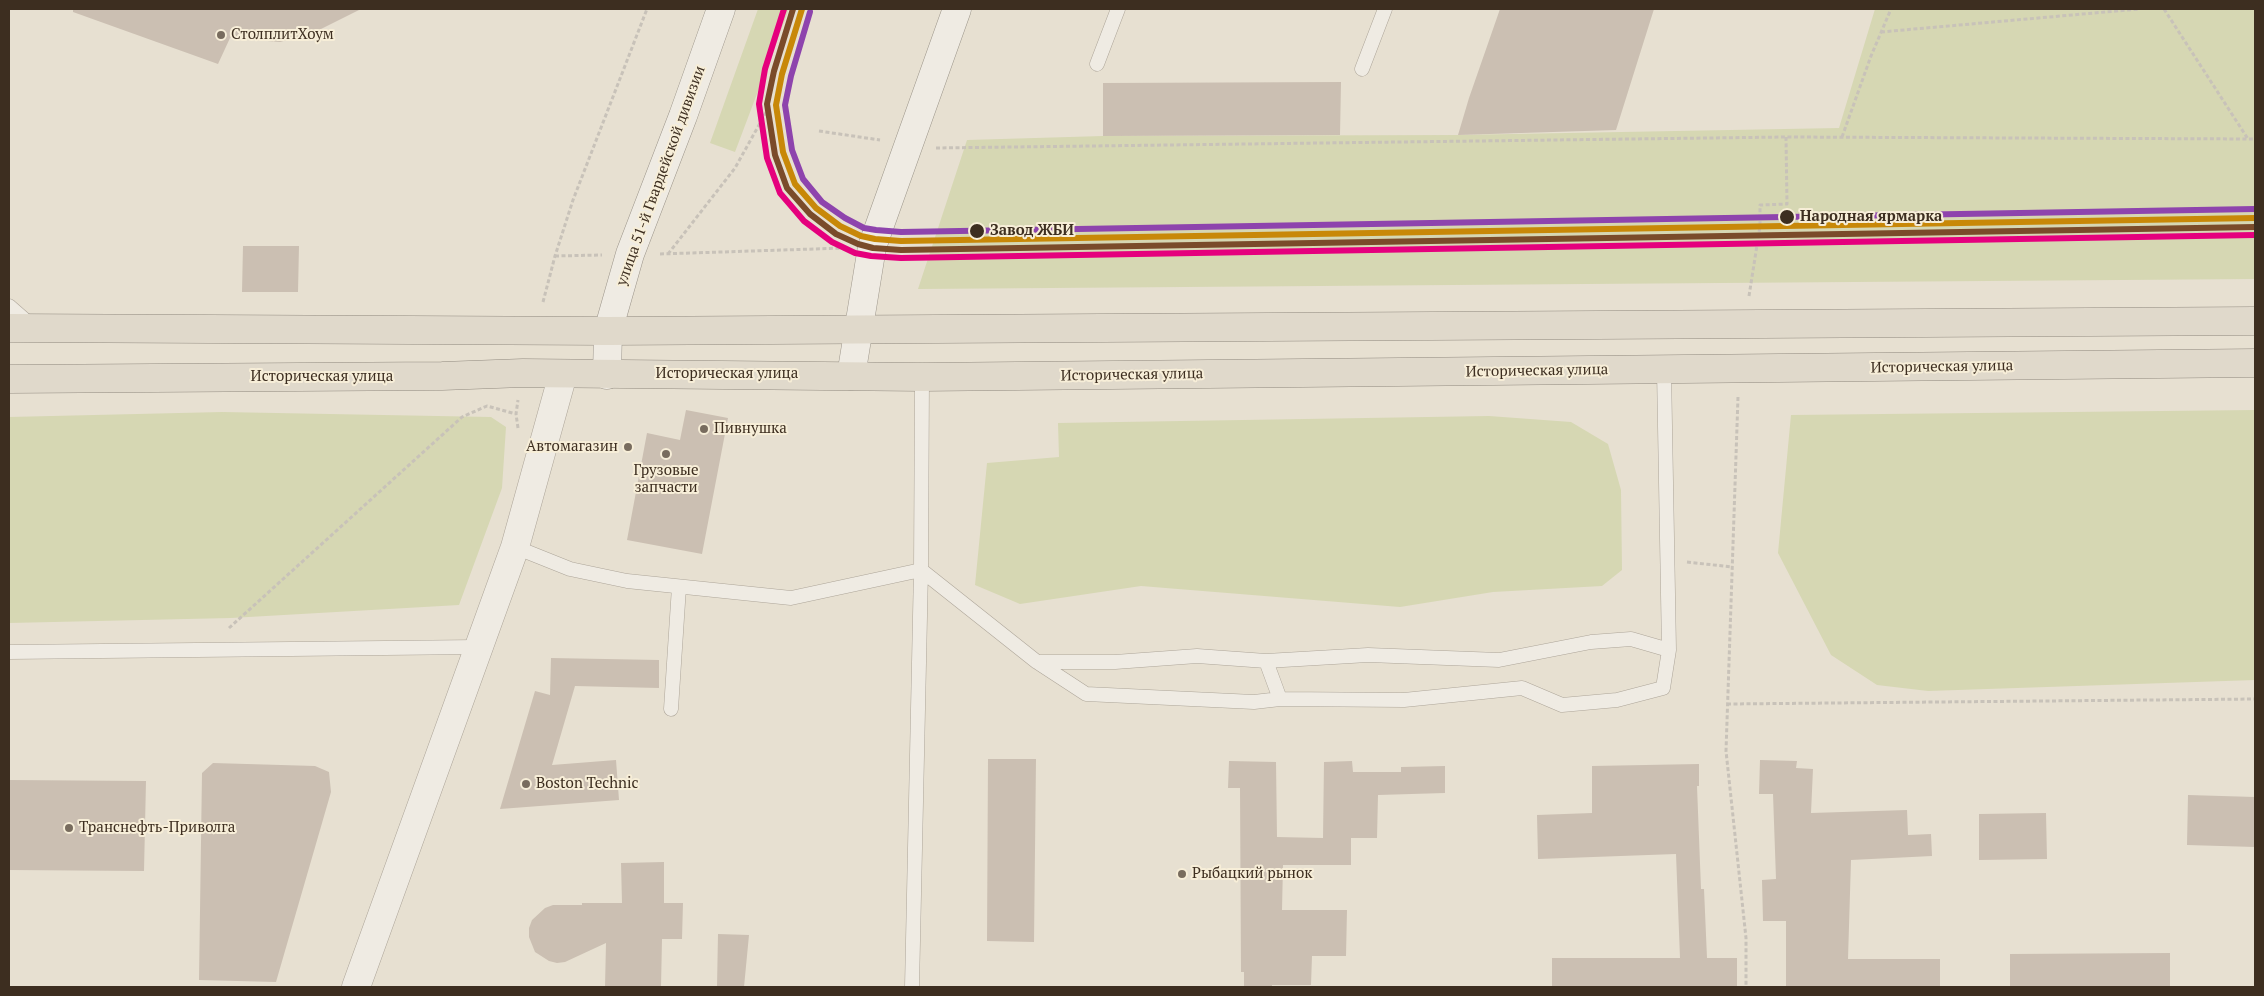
<!DOCTYPE html>
<html>
<head>
<meta charset="utf-8">
<style>
	body { margin:0 }
	#map { position:relative; width:2264px; height:996px; overflow:hidden; background:#e7e0d1; font-family:"PT Serif",serif }
	canvas { display:block }
	.frame { position:absolute; inset:0; border:10px solid #3d2e20; pointer-events:none }
</style>
</head>
<body>
<div id="map">
<canvas width="2264" height="996"></canvas>
<div class="frame"></div>
</div>
<script>
const c = document.querySelector('canvas').getContext('2d');
c.lineJoin = 'round';
function fillPath(path, color) {
  c.fillStyle = color;
  c.fill(path, 'evenodd');
}
function toPath(rows) {
  const path = new Path2D();
  for (const r of rows) {
    path.moveTo(r[0], r[1]);
    for (let i = 2; i < r.length; i += 2) path.lineTo(r[i], r[i + 1]);
  }
  return path;
}
function strokePath(path, color, width, dash) {
  c.strokeStyle = color;
  c.lineWidth = width;
  c.lineCap = dash ? 'butt' : 'round';
  c.setLineDash(dash || []);
  c.stroke(path);
}
function write(font, color, halo, rows, align = 'center') {
  c.font = font + ' "PT Serif",serif';
  c.lineWidth = 4;
  c.setLineDash([]);
  c.textBaseline = 'middle';
  c.strokeStyle = halo;
  c.fillStyle = color;
  for (const [text, x, y, turn = 0] of rows) {
    c.save();
    c.translate(x, y);
    c.rotate((+turn || 0) * Math.PI / 180);
    c.textAlign = isNaN(turn) ? turn : align;
    if (halo) c.strokeText(text, 0, 0);
    c.fillText(text, 0, 0);
    c.restore();
  }
}
const green = toPath([
	[758,9,789,9,735,152,710,143],
	[1875,9,2255,9,2255,279,918,289,967,140,1103,136,1458,135,1839,128],
	[2255,410,2255,680,1928,691,1877,685,1831,655,1778,553,1791,415],
	[222,412,491,417,506,427,502,488,459,605,231,618,9,623,9,417],
	[1489,416,1571,422,1608,444,1621,490,1622,570,1602,586,1493,592,1400,607,1141,586,1020,604,975,585,987,463,1059,457,1058,423]
]);
const building = toPath([
	[73,9,361,9,313,33,280,42,230,38,218,64,73,12],
	[1500,9,1654,9,1616,130,1458,135,1469,98],
	[1341,82,1340,135,1103,136,1103,83],
	[243,246,299,246,298,292,242,292],
	[686,410,728,418,702,554,627,540,647,433,680,440],
	[551,658,659,660,659,688,575,686,552,765,616,760,619,800,500,809,535,691,550,695],
	[988,759,1036,759,1034,942,987,941],
	[1760,760,1797,761,1796,768,1813,769,1811,813,1907,810,1908,835,1931,834,1932,856,1851,860,1848,959,1940,959,1940,987,1786,987,1786,921,1763,921,1762,880,1776,879,1773,794,1759,794],
	[1229,761,1276,762,1277,837,1323,838,1324,762,1352,761,1353,772,1401,772,1401,767,1445,766,1445,793,1378,795,1377,838,1351,838,1351,865,1283,865,1282,910,1347,910,1346,956,1312,956,1311,985,1272,985,1272,987,1244,987,1244,972,1241,972,1240,788,1228,788],
	[213,763,315,766,329,772,331,792,276,982,199,980,202,773],
	[1699,764,1699,786,1697,786,1701,889,1704,889,1707,958,1737,958,1737,987,1552,987,1552,958,1680,958,1676,854,1538,859,1537,815,1592,813,1592,766],
	[9,780,146,781,144,871,9,870],
	[2188,795,2255,797,2255,847,2187,845],
	[2046,813,2047,859,1979,860,1979,814],
	[664,862,664,903,683,903,682,939,662,939,661,987,605,987,606,943,565,962,557,963,549,961,535,952,529,937,529,928,532,920,545,908,553,905,582,905,582,903,622,903,621,863],
	[718,934,749,935,744,987,717,987],
	[2170,953,2170,987,2010,987,2010,954]
]);
const path = toPath([
	[2164,9,2248,139],
	[1881,32,2139,9],
	[819,131,880,140],
	[1842,137,1871,56,1891,9],
	[936,148,1786,137,2255,139],
	[660,254,844,248],
	[668,254,735,168,769,107],
	[555,256,602,255],
	[1749,296,1760,226,1760,205,1787,204,1786,137],
	[543,302,555,256,573,200,647,9],
	[1738,397,1726,751,1746,938,1746,987],
	[518,428,516,414,518,400],
	[1687,562,1732,567],
	[229,628,462,417,487,406,516,414],
	[1727,704,2255,699]
]);
const service = toPath([
	[1097,64,1118,9],
	[1362,69,1385,9],
	[9,306,33,327],
	[1664,370,1669,650],
	[515,547,570,569,627,581,791,598,921,570,1037,662,1086,694,1254,702,1280,699,1404,700,1522,688,1562,705,1617,700,1663,688,1669,650,1631,639,1591,642,1499,660,1368,655,1266,661,1197,656,1115,662,1037,662],
	[9,652,478,647],
	[1266,661,1280,699],
	[671,709,679,587],
	[912,987,921,570,922,377]
]);
const minor = toPath([
	[356,987,515,547,563,374]
]);
const secondary = toPath([
	[607,375,608,331,630,254,683,116,721,9],
	[851,376,872,247,957,9]
]);
const trunk = toPath([
	[9,328,608,331,2255,321],
	[9,379,442,376,523,373,922,377,2255,363]
]);
const tram1 = toPath([
	[802,9,782,74,776,105,783,152,795,184,816,208,840,226,861,236,875,239,901,241,2255,218]
]);
const tram2 = toPath([
	[793,9,774,71,767,104,775,155,787,188,810,214,836,234,858,244,873,248,901,250,2255,227]
]);
const tram3 = toPath([
	[810,12,791,76,785,105,792,150,803,179,822,202,845,218,864,228,876,230,901,232,2255,209]
]);
const tram4 = toPath([
	[784,9,765,69,759,104,767,158,780,193,804,221,832,242,855,253,871,256,901,258,2255,235]
]);
const markers = [
	[221,35,5,"#786c5e"],
	[1787,217,8,"#3d2e20"],
	[977,231,8,"#3d2e20"],
	[704,429,5,"#786c5e"],
	[628,447,5,"#786c5e"],
	[666,454,5,"#786c5e"],
	[526,784,5,"#786c5e"],
	[69,828,5,"#786c5e"],
	[1182,874,5,"#786c5e"]
];
const poiNames = [
	["СтолплитХоум",231,35],
	["Пивнушка",714,429],
	["Автомагазин",618,447,"right"],
	["Грузовые",666,471,"center"],
	["запчасти",666,488,"center"],
	["Boston Technic",536,784],
	["Транснефть-Приволга",79,828],
	["Рыбацкий рынок",1192,874]
];
const streetNames = [
	["улица 51-й Гвардейской дивизии",661,176,-70],
	["Историческая улица",1942,367,-1],
	["Историческая улица",1537,371,-1],
	["Историческая улица",727,374],
	["Историческая улица",1132,375,-1],
	["Историческая улица",322,377]
];
const stopNames = [
	["Народная ярмарка",1800,217],
	["Завод ЖБИ",990,231]
];
fillPath(green, '#d6d7b3');
fillPath(building, '#cbbfb2');
strokePath(service, '#ada599', 15);
strokePath(minor, '#ada599', 29);
strokePath(secondary, '#9c958a', 29);
strokePath(trunk, '#928b80', 29);
strokePath(path, '#c8c2b9', 3, [4, 2.5]);
strokePath(service, '#efebe3', 14);
strokePath(minor, '#efebe3', 28);
strokePath(secondary, '#efebe3', 28);
strokePath(trunk, '#e0d9cb', 28);
strokePath(tram1, '#c88808', 6);
strokePath(tram2, '#7a4b2a', 6);
strokePath(tram3, '#8e44ad', 6);
strokePath(tram4, '#e5007d', 6);
for (const [x, y, r, color] of markers) {
  const dot = new Path2D();
  dot.arc(x, y, r, 0, 2 * Math.PI);
  c.fillStyle = color;
  c.fill(dot);
  strokePath(dot, '#f7eed8', 2);
}
write('15px', '#3d2e20', '#f7eed8', poiNames, 'left');
write('15px', '#3d2e20', '#f7eed8', streetNames);
write('bold 15px', '#3d2e20', '#f7eed8', stopNames, 'left');
</script>
</body>
</html>
